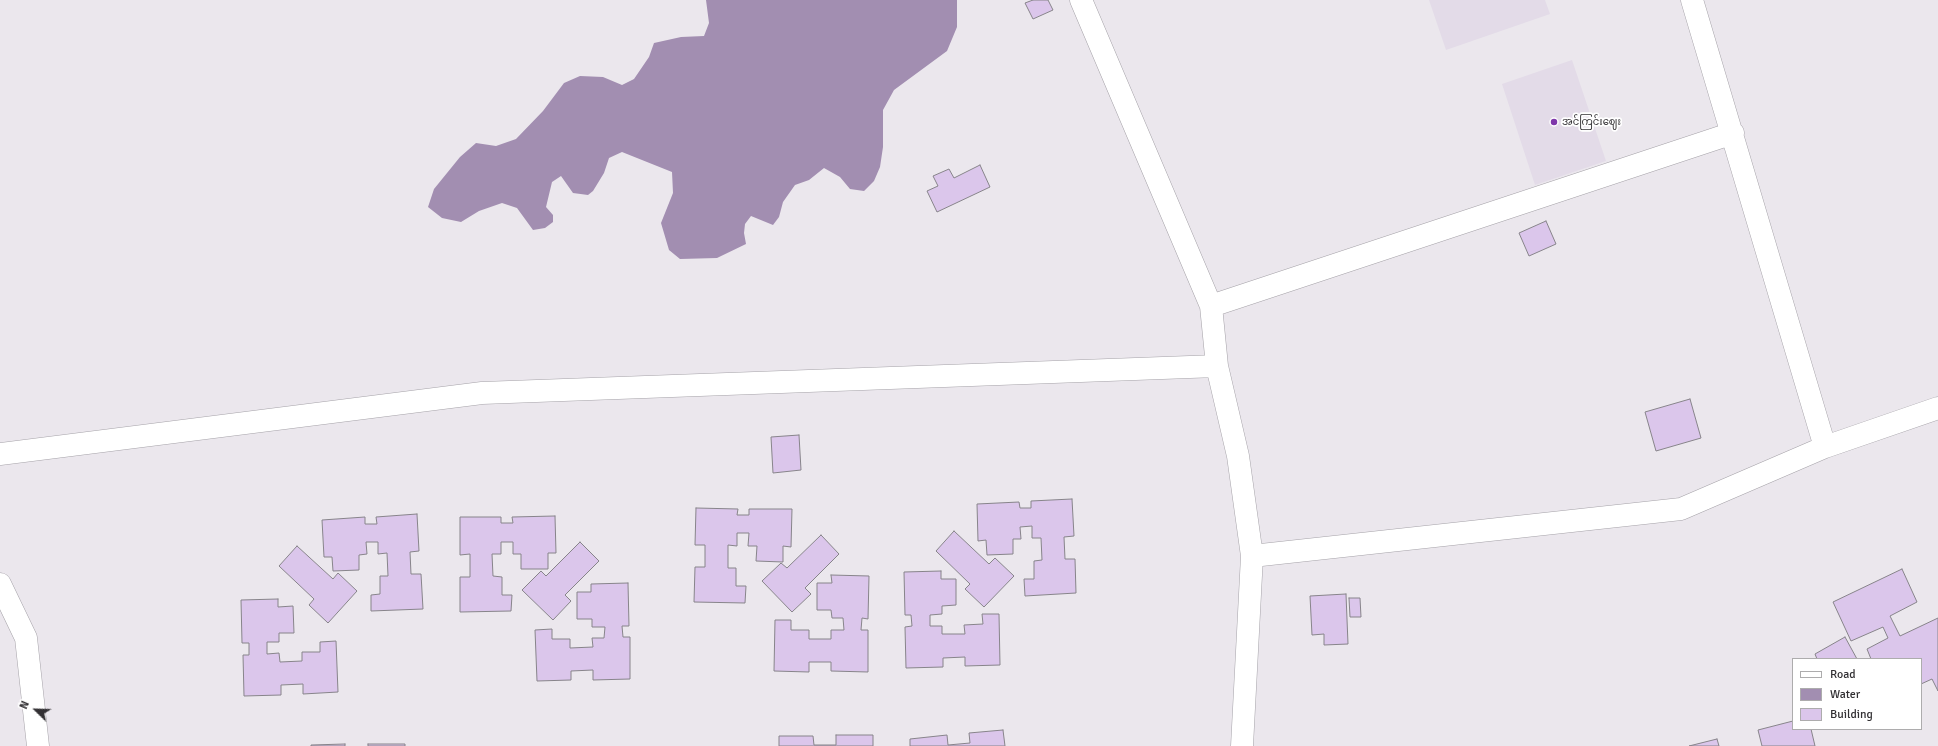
<!DOCTYPE html>
<html>
<head>
<meta charset="utf-8">
<style>
	body { margin:0 }
	#map { position:relative; width:1938px; height:746px; overflow:hidden; background:#ebe7ed; font-family:Signika,sans-serif }
	canvas { display:block }
	.legend { position:absolute; left:1792px; top:658px; width:130px; height:72px; box-sizing:border-box; background:#fff; border:1px solid #adacad; margin:0; padding:5px 7px; list-style:none; font-size:12px; color:#323033 }
	.legend li { display:flex; align-items:center; gap:8px; height:20px }
	.legend b { width:20px; border:1px solid #adacad }
	.north { position:absolute; left:16px; top:690px; width:40px; height:40px; -webkit-text-stroke:3px #fff; paint-order:stroke; rotate:293deg; font-size:11px; font-weight:700; line-height:16px; text-align:center; color:#323033 }
	.north::after { content:''; display:block; margin:auto; width:14px; height:18px; background:#323033; clip-path:polygon(50% 0,100% 100%,50% 72%,0 100%) }
</style>
</head>
<body>
<div id="map">
<canvas width="1938" height="746"></canvas>
<ul class="legend">
<li><b style="height:5px;background:#fff"></b>Road</li>
<li><b style="height:11px;background:#a28eb1"></b>Water</li>
<li><b style="height:11px;background:#dbc6eb"></b>Building</li>
</ul>
<div class="north">N</div>
</div>
<script>
const c = document.querySelector('canvas').getContext('2d');
c.lineJoin = 'round';
function fillPath(path, color) {
  c.fillStyle = color;
  c.fill(path, 'evenodd');
}
function toPath(rows) {
  const path = new Path2D();
  for (const r of rows) {
    path.moveTo(r[0], r[1]);
    for (let i = 2; i < r.length; i += 2) path.lineTo(r[i], r[i + 1]);
  }
  return path;
}
function strokePath(path, color, width, dash) {
  c.strokeStyle = color;
  c.lineWidth = width;
  c.lineCap = dash ? 'butt' : 'round';
  c.setLineDash(dash || []);
  c.stroke(path);
}
function write(font, color, halo, rows, align = 'center') {
  c.font = font + ' Signika,"Noto Sans Myanmar",sans-serif';
  c.lineWidth = 3.5;
  c.setLineDash([]);
  c.textBaseline = 'middle';
  c.strokeStyle = halo;
  c.fillStyle = color;
  for (const [text, x, y, turn = 0] of rows) {
    c.save();
    c.translate(x, y);
    c.rotate((+turn || 0) * Math.PI / 180);
    c.textAlign = isNaN(turn) ? turn : align;
    if (halo) c.strokeText(text, 0, 0);
    c.fillText(text, 0, 0);
    c.restore();
  }
}
const built = toPath([
	[1429,0,1545,0,1550,14,1446,50],
	[1572,60,1606,161,1535,185,1502,84]
]);
const water = toPath([
	[706,0,957,0,957,27,947,51,894,90,883,110,883,147,880,167,874,181,864,191,850,189,840,177,824,168,809,180,795,185,783,202,779,217,773,225,751,216,745,224,744,233,746,244,717,258,680,259,669,250,661,223,673,193,672,172,622,152,609,158,604,173,593,191,588,195,573,193,561,176,552,182,546,207,553,215,553,222,545,228,533,230,517,208,502,203,479,211,461,222,442,218,428,207,434,189,460,157,476,143,496,146,516,139,543,111,564,83,580,76,603,77,622,85,634,79,649,57,654,43,681,37,704,36,709,23]
]);
const building = toPath([
	[1033,0,1048,0,1053,10,1033,19,1025,3,1033,0],
	[980,165,990,187,937,212,927,191,938,186,933,176,949,169,954,178,980,165],
	[1546,221,1556,244,1529,256,1519,233,1546,221],
	[1690,399,1701,438,1656,451,1645,412,1690,399],
	[799,435,801,470,773,473,771,437,799,435],
	[1072,499,1074,536,1064,537,1065,559,1075,559,1076,593,1025,596,1024,579,1034,579,1034,561,1042,560,1041,538,1032,538,1032,526,1020,527,1021,539,1013,539,1013,554,987,555,986,540,978,541,977,504,1019,502,1020,508,1031,508,1031,501,1072,499],
	[696,508,738,509,737,515,749,515,749,509,792,509,791,547,783,546,783,562,756,561,757,546,748,546,749,533,737,533,737,546,728,545,728,568,736,568,736,586,746,586,745,603,694,602,695,567,705,567,705,545,695,545,696,508],
	[417,514,419,551,410,552,411,574,421,574,423,609,371,611,371,595,380,594,380,576,388,576,387,553,378,554,378,542,366,542,367,554,359,555,359,570,333,571,332,557,324,557,322,520,365,517,365,524,377,524,376,517,417,514],
	[555,516,556,553,548,553,548,569,521,569,521,554,513,554,513,542,501,542,501,554,492,554,493,576,502,577,502,595,512,595,511,611,460,612,460,577,470,577,470,554,460,555,460,517,501,517,501,523,513,523,512,517,555,516],
	[954,531,989,564,995,558,1014,576,984,607,965,589,970,584,936,551,954,531],
	[821,535,839,554,805,588,811,594,792,612,762,581,781,563,787,568,821,535],
	[580,542,599,561,565,595,571,601,553,620,522,590,541,571,546,576,580,542],
	[297,546,333,579,338,573,357,591,328,623,309,605,314,599,279,566,297,546],
	[1902,569,1917,602,1890,616,1900,636,1938,618,1938,691,1932,679,1921,684,1921,659,1871,659,1867,649,1888,638,1883,627,1851,641,1833,602,1902,569],
	[941,571,941,579,956,579,956,605,942,606,942,614,930,615,930,626,942,626,942,634,965,634,964,625,983,624,982,614,999,614,1000,665,965,666,965,657,943,658,943,667,906,668,905,627,912,626,911,615,905,615,904,572,941,571],
	[831,575,869,576,868,619,862,618,861,630,868,630,868,672,831,671,831,662,809,662,809,672,774,671,775,620,791,620,791,630,809,630,809,639,831,639,831,630,844,630,843,618,832,618,831,610,817,610,817,583,832,583,831,575],
	[628,583,629,626,622,626,623,637,630,637,630,679,593,680,593,670,571,671,571,680,537,681,535,630,552,629,552,639,570,639,570,648,593,647,592,638,604,638,605,627,592,627,592,619,577,619,577,592,591,592,591,584,628,583],
	[1346,594,1348,644,1324,645,1324,634,1312,635,1310,596,1346,594],
	[1349,598,1360,598,1361,617,1350,617,1349,598],
	[278,599,278,607,293,606,294,633,279,633,279,642,267,642,267,654,279,653,280,662,302,661,302,652,320,652,320,642,336,641,338,692,303,694,303,684,281,685,281,695,244,696,243,655,249,655,249,643,242,643,241,600,278,599],
	[1845,637,1857,659,1817,659,1815,654,1845,637],
	[1793,721,1793,729,1811,729,1815,746,1762,746,1758,730,1793,721],
	[1003,730,1005,746,910,746,910,739,947,735,948,745,970,743,969,733,1003,730],
	[836,735,873,735,873,746,779,746,779,736,813,736,814,745,836,745,836,735],
	[1717,739,1719,746,1689,746,1717,739],
	[345,744,345,746,311,746,311,745,345,744],
	[368,744,405,744,405,746,368,746,368,744]
]);
const minor = toPath([
	[1081,0,1211,306,1217,366,1238,456,1252,556,1242,746],
	[1692,0,1825,447],
	[1211,306,1733,133],
	[0,454,482,393,1217,366],
	[1252,556,1681,509,1825,447,1938,408],
	[0,584,26,638,38,746]
]);
const markers = [
	[1554,122,4,"#7f37aa"]
];
const poiNames = [
	["အင်ကြင်းဈေး",1562,122]
];
fillPath(built, '#e3dbe8');
fillPath(water, '#a28eb1');
fillPath(building, '#dbc6eb');
strokePath(building, '#87848a', 1);
strokePath(minor, '#a5a2a8', 23);
strokePath(minor, '#fff', 22);
for (const [x, y, r, color] of markers) {
  const dot = new Path2D();
  dot.arc(x, y, r, 0, 2 * Math.PI);
  c.fillStyle = color;
  c.fill(dot);
  strokePath(dot, '#fff', 1.5);
}
write('10px', '#323033', '#fff', poiNames, 'left');
</script>
</body>
</html>
